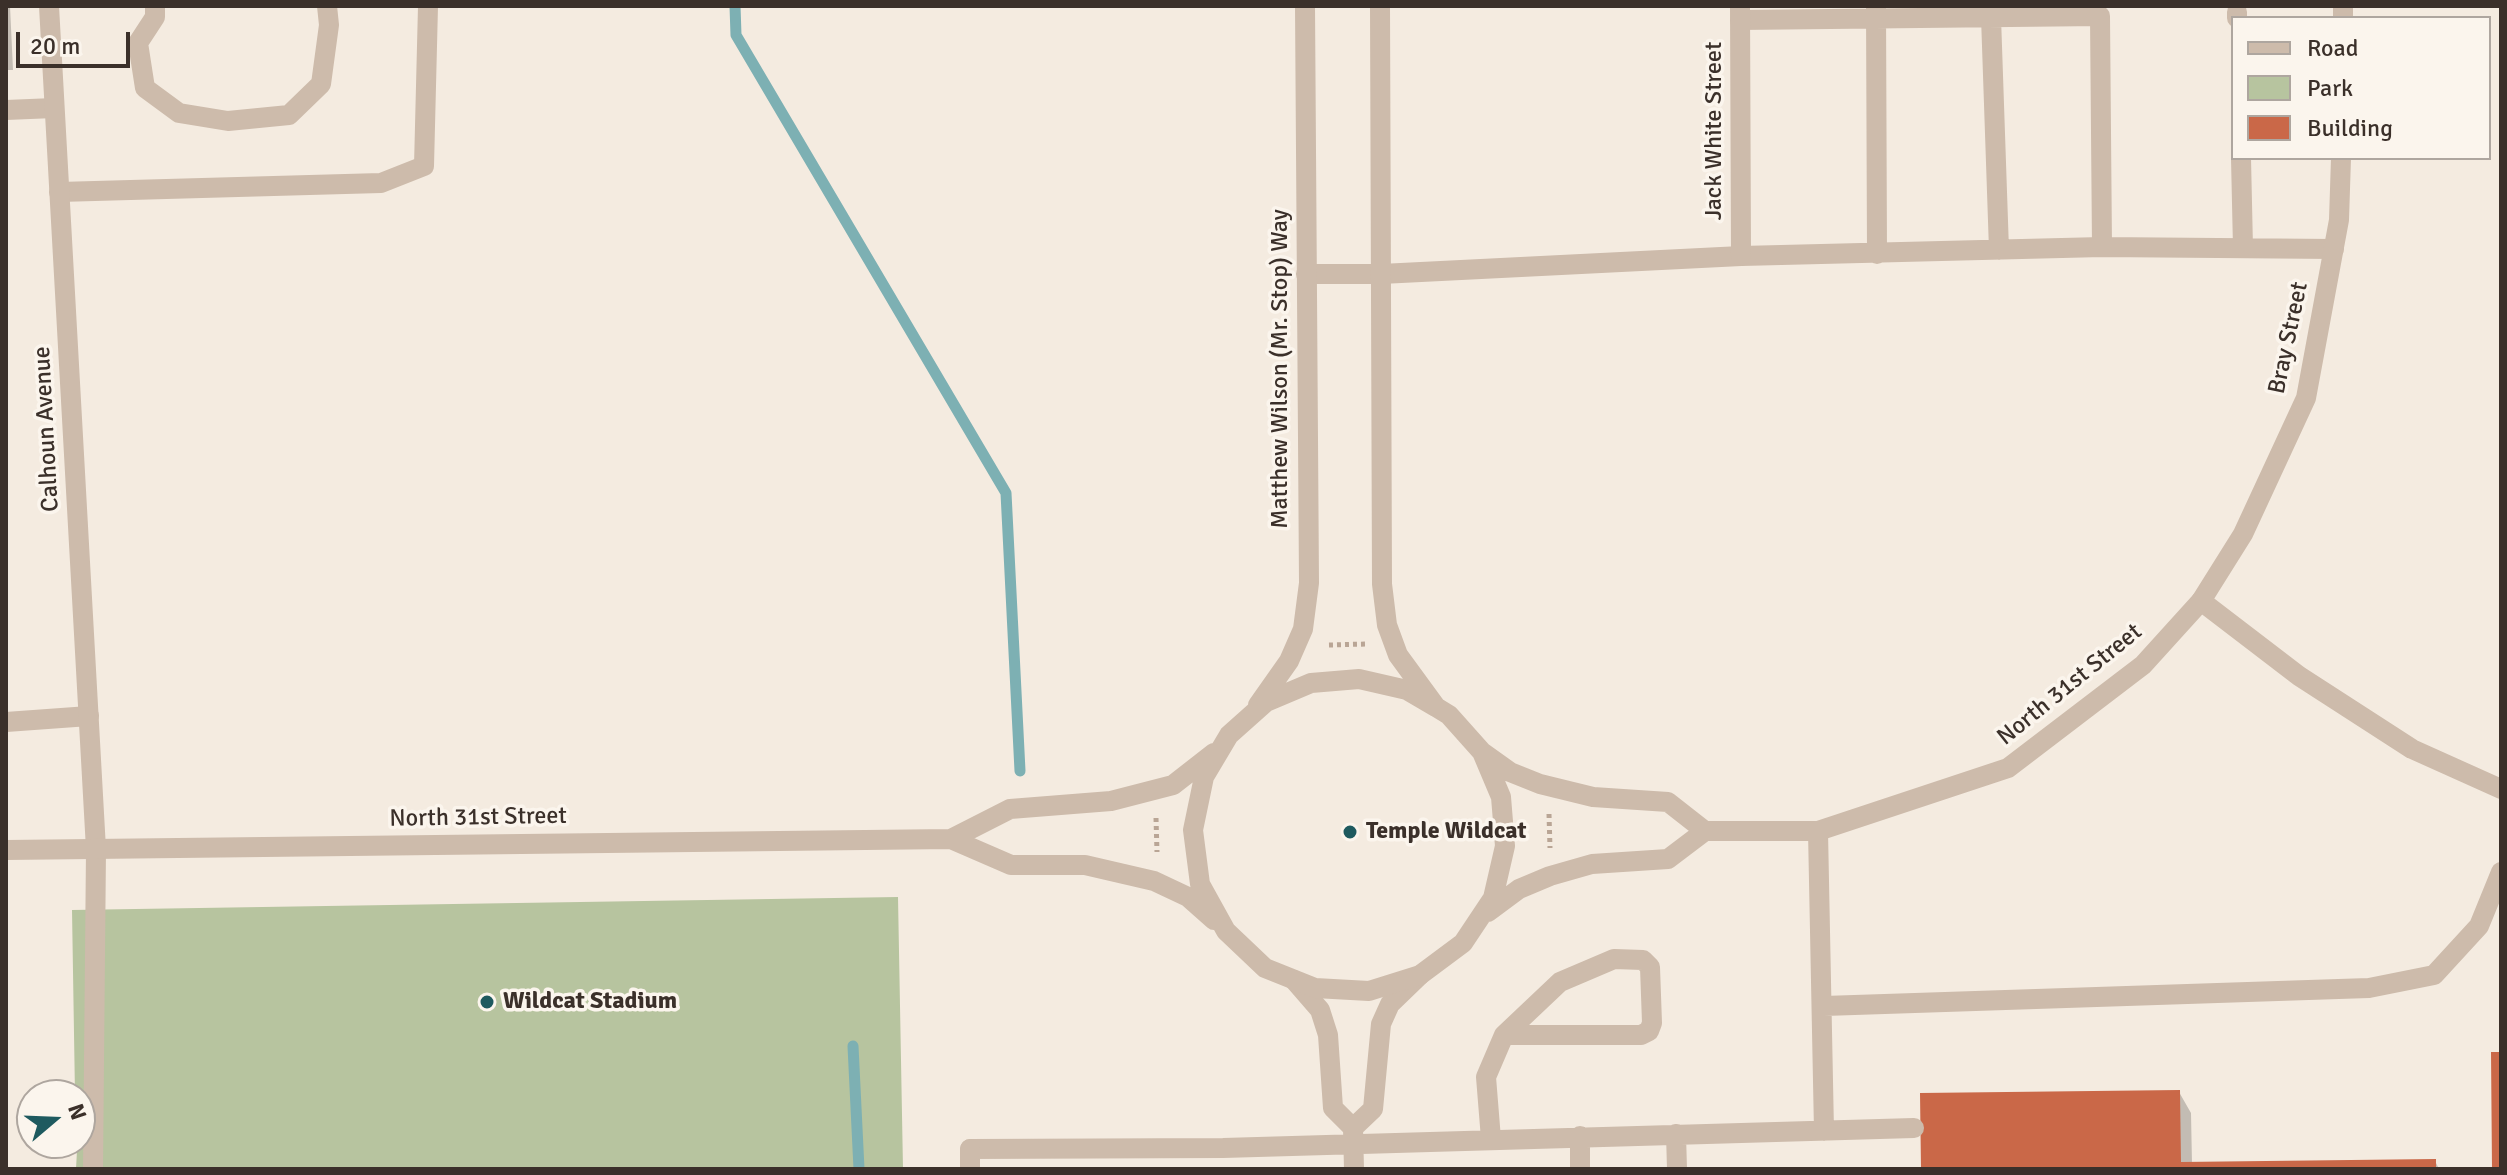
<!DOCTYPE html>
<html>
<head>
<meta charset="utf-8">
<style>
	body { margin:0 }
	#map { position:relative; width:2507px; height:1175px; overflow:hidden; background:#f4ebe0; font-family:Signika,sans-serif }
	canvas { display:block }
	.frame { position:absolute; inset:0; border:8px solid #3b302a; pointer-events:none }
	.legend { position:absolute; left:2231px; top:16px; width:260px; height:144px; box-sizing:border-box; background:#fbf5ed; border:2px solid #aea69f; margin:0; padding:10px 14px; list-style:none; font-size:24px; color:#3b302a }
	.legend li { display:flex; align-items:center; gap:16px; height:40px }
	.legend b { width:40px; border:2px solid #aea69f }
	.north { position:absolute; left:16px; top:1079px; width:80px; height:80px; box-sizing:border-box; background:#fbf5ed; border:2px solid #aea69f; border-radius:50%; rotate:71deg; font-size:22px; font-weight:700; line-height:32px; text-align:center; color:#3b302a }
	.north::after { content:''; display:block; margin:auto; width:28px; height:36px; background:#1e5a5f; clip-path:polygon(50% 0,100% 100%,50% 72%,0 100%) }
	.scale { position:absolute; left:16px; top:32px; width:114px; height:36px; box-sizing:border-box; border:4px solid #3b302a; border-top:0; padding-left:10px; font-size:24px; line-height:28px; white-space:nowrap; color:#3b302a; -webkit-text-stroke:6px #fbf5ed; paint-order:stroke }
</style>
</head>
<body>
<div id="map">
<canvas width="2507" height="1175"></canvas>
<div class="frame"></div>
<ul class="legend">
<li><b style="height:10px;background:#cdbbab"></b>Road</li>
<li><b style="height:22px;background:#b7c49f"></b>Park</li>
<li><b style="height:22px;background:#ca6848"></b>Building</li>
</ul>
<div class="north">N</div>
<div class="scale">20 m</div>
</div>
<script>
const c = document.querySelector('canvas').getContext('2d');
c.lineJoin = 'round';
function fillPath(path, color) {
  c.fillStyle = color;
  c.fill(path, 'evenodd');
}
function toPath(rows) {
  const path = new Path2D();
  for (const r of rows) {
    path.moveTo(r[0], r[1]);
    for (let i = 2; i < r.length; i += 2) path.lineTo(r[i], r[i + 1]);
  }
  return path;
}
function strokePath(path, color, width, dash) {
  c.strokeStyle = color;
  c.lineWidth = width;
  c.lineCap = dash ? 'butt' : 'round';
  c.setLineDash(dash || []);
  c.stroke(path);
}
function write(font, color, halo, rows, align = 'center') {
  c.font = font + ' Signika,sans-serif';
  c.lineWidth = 7;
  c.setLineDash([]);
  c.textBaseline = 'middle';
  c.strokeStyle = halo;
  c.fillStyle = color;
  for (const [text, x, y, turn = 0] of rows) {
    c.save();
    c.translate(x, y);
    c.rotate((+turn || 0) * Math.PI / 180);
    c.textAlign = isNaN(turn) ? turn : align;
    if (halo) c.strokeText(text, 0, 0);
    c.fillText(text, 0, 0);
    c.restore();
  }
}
const green = toPath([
	[898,897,903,1169,76,1169,80,1095,75,1095,72,910]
]);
const shadow = toPath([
	[6,6,10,6,13,70,6,70],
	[2179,1092,2191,1113,2192,1164,2435,1161,2439,1169,1923,1169]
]);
const stream = toPath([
	[735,6,736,35,1006,493,1020,771],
	[853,1046,859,1169]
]);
const building = toPath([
	[2491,1052,2501,1052,2501,1169,2492,1169],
	[2180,1090,2181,1162,2436,1159,2436,1169,1921,1169,1920,1093]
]);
const path = toPath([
	[1329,645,1366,644],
	[1549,814,1550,848],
	[1156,818,1157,852]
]);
const service = toPath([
	[155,6,155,17,138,43,145,88,179,113,228,121,289,115,321,84,329,25,327,6],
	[1876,6,1877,254],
	[2237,12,2237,18],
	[1991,17,1999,250],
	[1740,20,2100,16,2102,247],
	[6,110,54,108],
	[2241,158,2243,248],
	[59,192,381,183,424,166,428,6],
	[1306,274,1381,274,1741,256,2102,247,2334,249],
	[6,722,89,716],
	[1818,831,1824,1131],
	[1294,980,1320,1010,1328,1035,1333,1108,1353,1128,1354,1169],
	[1824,1006,2369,988,2434,975,2479,926,2501,872],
	[1353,1128,1373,1109,1381,1024,1390,1004,1420,975],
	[1676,1134,1677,1169],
	[1580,1136,1580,1169],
	[1491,1139,1486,1077,1504,1035,1560,982,1614,959,1643,960,1650,967,1652,1023,1649,1031,1641,1035,1504,1035],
	[970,1149,1223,1148,1914,1128],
	[93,1169,96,849]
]);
const minor = toPath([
	[49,6,96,849],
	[1740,6,1741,256],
	[2343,18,2343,6],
	[2201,601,2243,534,2306,398,2339,220,2341,158],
	[970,1149,970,1169]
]);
const tertiary = toPath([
	[1380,6,1382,584,1387,625,1398,655,1436,707,1449,715,1482,752,1501,797,1505,846,1493,898,1463,943,1420,975,1369,991,1315,988,1265,968,1226,931,1200,884,1193,830,1204,777,1229,735,1266,702,1311,683,1359,679,1407,690,1436,707],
	[1258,705,1289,661,1303,629,1309,583,1305,6],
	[1482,752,1510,772,1540,784,1593,797,1668,802,1705,831],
	[951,839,1010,809,1111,801,1173,785,1214,753],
	[6,850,951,839,1011,865,1085,865,1154,881,1188,897,1214,920],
	[1488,912,1519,889,1550,876,1592,864,1668,859,1705,831,1818,831,2008,768,2143,665,2201,601,2299,676,2412,749,2501,789]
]);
const markers = [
	[1350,832,8,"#1e5a5f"],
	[487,1002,8,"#1e5a5f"]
];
const streetNames = [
	["Jack White Street",1715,131,-90],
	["Bray Street",2289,338,-78],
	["Matthew Wilson (Mr. Stop) Way",1281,369,-90],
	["Calhoun Avenue",47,429,-93],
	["North 31st Street",2070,685,-39],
	["North 31st Street",478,818,-1]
];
const poiNames = [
	["Temple Wildcat",1366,832],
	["Wildcat Stadium",503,1002]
];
fillPath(green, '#b7c49f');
fillPath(shadow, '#0003');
strokePath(stream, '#7db0b3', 11);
fillPath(building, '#ca6848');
strokePath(path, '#b9a595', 5, [4, 4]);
strokePath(service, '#cdbbab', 20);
strokePath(minor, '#cdbbab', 20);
strokePath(tertiary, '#cdbbab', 20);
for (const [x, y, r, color] of markers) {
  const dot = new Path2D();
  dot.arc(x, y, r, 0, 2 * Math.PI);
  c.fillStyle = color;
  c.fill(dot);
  strokePath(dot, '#fbf5ed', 3);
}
write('24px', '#3b302a', '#fbf5ed', streetNames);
write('bold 24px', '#3b302a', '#fbf5ed', poiNames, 'left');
</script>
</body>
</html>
